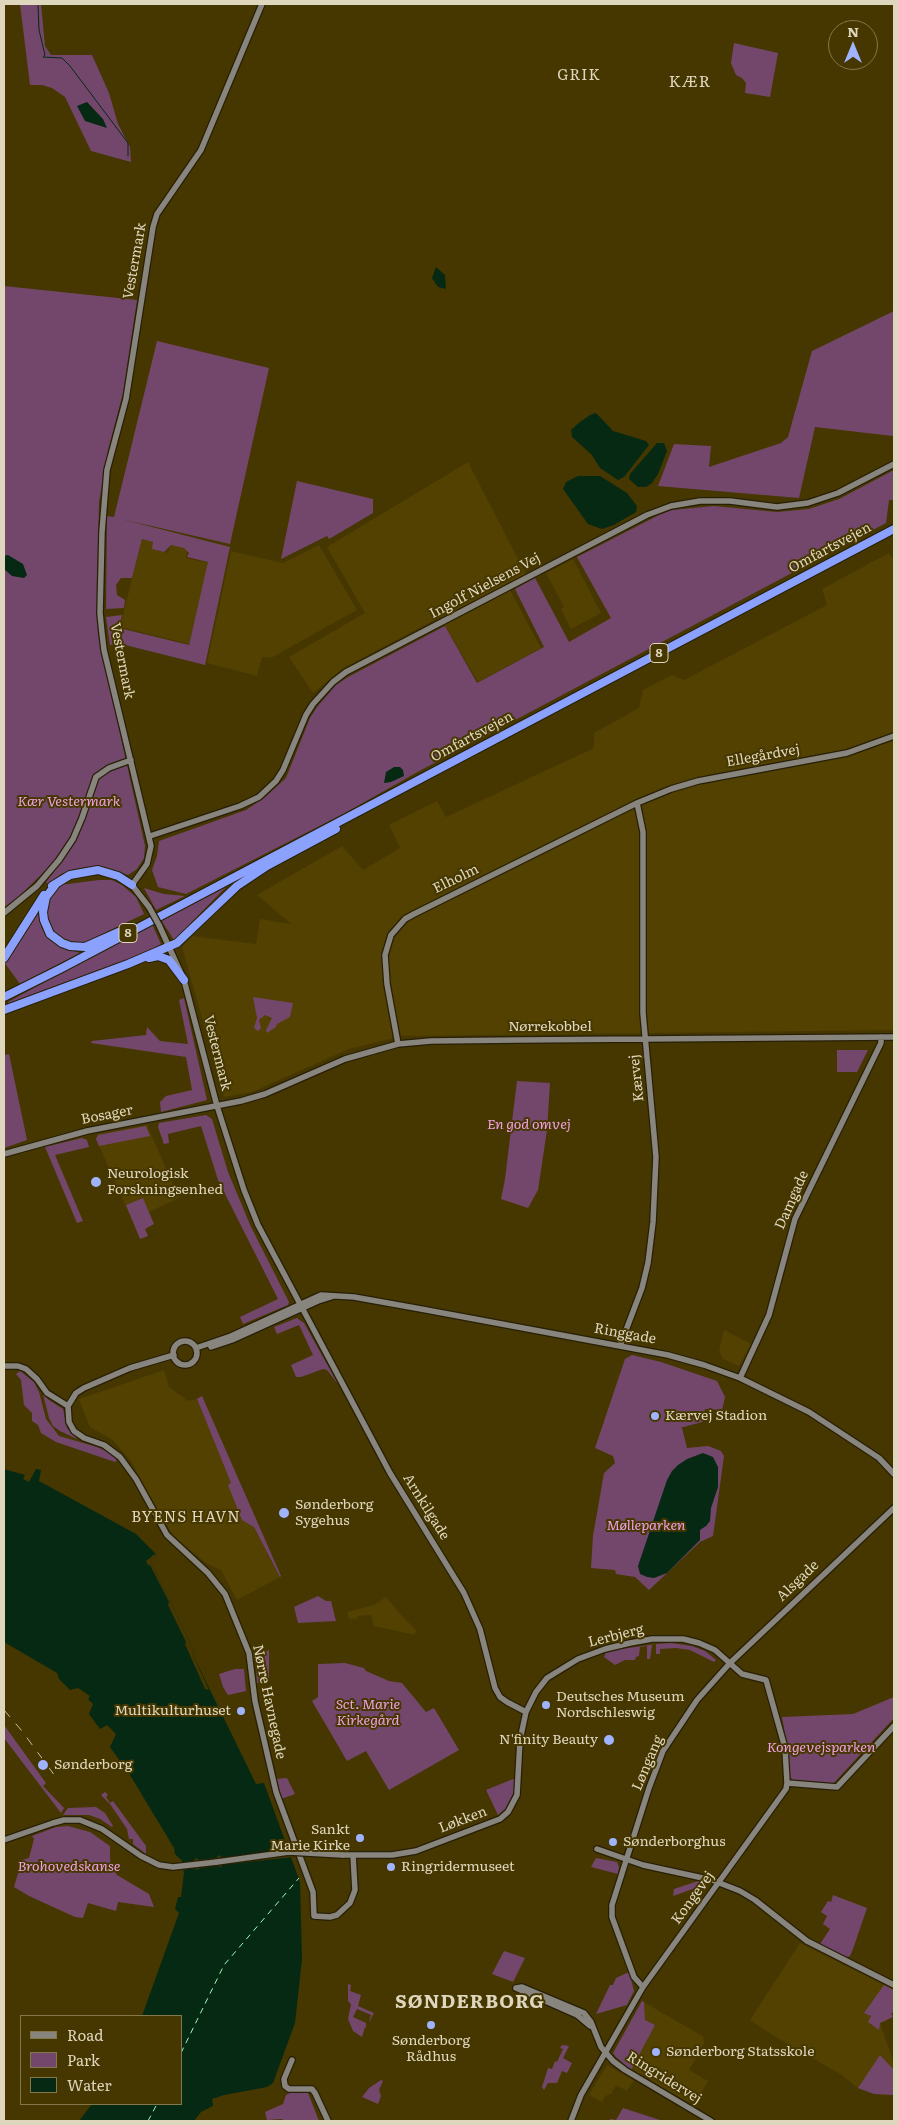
<!DOCTYPE html>
<html>
<head>
<meta charset="utf-8">
<style>
	body { margin:0 }
	#map { position:relative; width:898px; height:2125px; overflow:hidden; background:#463701; font-family:Literata,serif }
	canvas { display:block }
	.frame { position:absolute; inset:0; border:5px solid #ded6bd; pointer-events:none }
	.legend { position:absolute; left:20px; top:2015px; width:162px; height:90px; box-sizing:border-box; background:#463701; border:1px solid #83774c; margin:0; padding:6px 9px; list-style:none; font-size:15px; color:#ded6bd }
	.legend li { display:flex; align-items:center; gap:10px; height:25px }
	.legend b { width:25px; border:1px solid #83774c }
	.north { position:absolute; left:828px; top:20px; width:50px; height:50px; box-sizing:border-box; background:#463701; border:1px solid #83774c; border-radius:50%; rotate:0deg; font-size:14px; font-weight:700; line-height:20px; text-align:center; color:#ded6bd }
	.north::after { content:''; display:block; margin:auto; width:18px; height:22px; background:#a0b3fd; clip-path:polygon(50% 0,100% 100%,50% 72%,0 100%) }
</style>
</head>
<body>
<div id="map">
<canvas width="898" height="2125"></canvas>
<div class="frame"></div>
<ul class="legend">
<li><b style="height:6px;background:#88847e"></b>Road</li>
<li><b style="height:14px;background:#73476c"></b>Park</li>
<li><b style="height:14px;background:#052913"></b>Water</li>
</ul>
<div class="north">N</div>
</div>
<script>
const c = document.querySelector('canvas').getContext('2d');
c.lineJoin = 'round';
function fillPath(path, color) {
  c.fillStyle = color;
  c.fill(path, 'evenodd');
}
function toPath(rows) {
  const path = new Path2D();
  for (const r of rows) {
    if (r.length === 3) {
      path.moveTo(r[0] + r[2], r[1]);
      path.arc(r[0], r[1], r[2], 0, 2 * Math.PI);
      continue;
    }
    path.moveTo(r[0], r[1]);
    for (let i = 2; i < r.length; i += 2) path.lineTo(r[i], r[i + 1]);
  }
  return path;
}
function strokePath(path, color, width, dash) {
  c.strokeStyle = color;
  c.lineWidth = width;
  c.lineCap = dash ? 'butt' : 'round';
  c.setLineDash(dash || []);
  c.stroke(path);
}
function write(font, color, halo, rows, align = 'center') {
  c.font = font + ' Literata,serif';
  c.lineWidth = 4;
  c.setLineDash([]);
  c.textBaseline = 'middle';
  c.strokeStyle = halo;
  c.fillStyle = color;
  for (const [text, x, y, turn = 0] of rows) {
    c.save();
    c.translate(x, y);
    c.rotate((+turn || 0) * Math.PI / 180);
    c.textAlign = isNaN(turn) ? turn : align;
    if (halo) c.strokeText(text, 0, 0);
    c.fillText(text, 0, 0);
    c.restore();
  }
}
const built = toPath([
	[468,462,529,580,510,590,541,648,478,682,440,617,345,667,313,693,289,657,365,613,327,547],
	[142,539,155,542,153,549,168,553,171,543,188,547,186,558,209,563,189,644,120,627],
	[319,545,357,610,271,658,262,657,257,676,207,663,231,551,283,563],
	[889,553,894,561,894,1030,402,1036,349,1049,252,1092,224,1097,182,947,192,936,256,944,260,919,291,924,257,895,342,846,363,870,400,848,389,825,437,801,446,817,594,748,594,733,639,708,643,690,672,675,684,680,827,605,822,589],
	[573,559,601,613,571,629,561,609,564,607,546,573],
	[147,1125,179,1198,132,1220,96,1139,98,1134],
	[724,1330,751,1344,739,1366,723,1359,719,1350],
	[164,1370,169,1387,188,1401,197,1399,231,1483,280,1577,237,1600,221,1570,206,1563,174,1537,155,1506,131,1461,113,1440,90,1427,79,1399],
	[386,1597,402,1616,416,1630,415,1635,374,1626,371,1615,358,1616,356,1619,349,1619,347,1612,374,1605],
	[800,1943,894,1990,894,2012,891,2013,893,2017,880,2023,894,2063,894,2095,874,2094,858,2088,840,2074,774,2036,750,2020],
	[642,2001,704,2037,703,2040,705,2042,689,2070,708,2081,697,2100,688,2102,631,2070,613,2054],
	[607,2065,634,2080,627,2091,616,2085,611,2094,605,2096,602,2102,589,2095]
]);
const green = toPath([
	[20,4,41,4,45,46,51,55,92,55,109,93,118,124,130,147,131,162,91,151,65,97,52,88,42,85,30,85],
	[734,43,778,53,770,97,745,93,746,83,742,78,736,75,731,63],
	[4,286,137,300,123,393,108,450,99,502,97,593,101,648,145,846,144,858,137,869,128,875,114,870,89,867,75,869,61,874,48,884,46,882,53,873,46,870,16,899,4,907],
	[894,311,894,439,893,436,815,427,799,498,658,486,674,444,711,446,709,467,781,443,788,437,812,351],
	[157,341,269,368,230,544,121,519,230,547,205,665,121,644,110,645,106,617,122,615,119,628,189,645,208,562,187,557,189,553,184,548,171,545,164,552,152,549,153,542,142,539,132,578,121,578,116,585,117,595,125,600,124,608,106,609,107,516,114,517],
	[894,470,894,500,889,500,886,523,421,770,345,813,186,894,158,887,152,870,157,856,159,841,246,810,264,798,286,778,310,718,317,707,336,685,348,677,445,626,477,683,544,647,515,589,535,578,569,642,611,618,577,557,659,515,672,510,714,506,777,512,809,509,839,499],
	[297,481,373,499,373,513,329,539,327,536,281,559],
	[99,880,112,880,122,885,136,897,144,914,83,943,71,942,59,936,52,930,46,919,46,905,53,892,60,885],
	[226,887,174,940,161,920],
	[144,888,164,894,185,896,156,910],
	[37,910,42,929,49,938,62,947,80,953,20,984,4,962],
	[152,924,161,944,149,952,9,1005,8,1002],
	[253,997,293,1003,290,1017,277,1024,276,1027,267,1033,266,1030,272,1018,265,1015,259,1020,261,1028,258,1031,254,1028,257,1018],
	[184,998,207,1100,161,1112,160,1102,166,1096,192,1090,186,1057,91,1043,92,1041,146,1035,147,1027,160,1041,188,1044,179,1000],
	[837,1050,868,1050,857,1072,837,1072],
	[9,1054,27,1140,4,1148,4,1055],
	[517,1081,550,1083,547,1130,538,1190,528,1208,501,1199,505,1179],
	[206,1115,212,1119,228,1172,251,1227,289,1302,288,1305,243,1324,240,1317,278,1299,218,1180,201,1126,168,1134,169,1143,164,1144,158,1127,159,1123],
	[146,1126,150,1136,99,1146,96,1139,98,1135],
	[82,1138,87,1140,89,1147,55,1155,83,1221,77,1223,45,1147],
	[143,1198,154,1224,145,1229,148,1236,140,1239,126,1205],
	[297,1318,304,1323,338,1384,327,1370,323,1369,301,1377,296,1377,291,1365,313,1355,299,1325,277,1334,274,1327],
	[632,1355,661,1362,717,1381,725,1397,722,1410,705,1409,702,1422,680,1428,682,1428,687,1448,708,1446,721,1451,724,1456,713,1536,700,1542,649,1590,635,1577,616,1574,615,1570,591,1568,593,1536,604,1473,615,1463,613,1456,595,1448,625,1359],
	[20,1371,34,1382,39,1392,46,1419,59,1436,97,1447,108,1452,117,1460,115,1462,56,1442,41,1433,38,1425,32,1421,32,1413,24,1405,21,1380,16,1374],
	[43,1394,49,1400,63,1409,67,1428,77,1439,60,1431,53,1426,49,1418],
	[202,1396,281,1576,280,1577,254,1527,242,1520,228,1485,231,1483,197,1399],
	[318,1596,326,1601,331,1601,336,1621,298,1623,294,1607],
	[671,1643,692,1646,705,1651,716,1660,714,1662,690,1650,676,1648,660,1649,660,1654,656,1654,656,1644,652,1645,650,1659,647,1659,647,1646,640,1647,639,1656,636,1657,635,1660,625,1660,615,1665,604,1657,606,1653,621,1649,657,1644],
	[269,1650,269,1682,257,1683,255,1656],
	[345,1663,364,1668,366,1671,389,1681,402,1683,426,1712,434,1708,459,1750,389,1790,366,1751,347,1761,312,1701,318,1697,318,1664],
	[235,1669,244,1669,246,1691,228,1695,223,1687,219,1674],
	[894,1697,894,1718,831,1786,793,1780,790,1777,787,1745,782,1717,853,1714],
	[4,1725,46,1783,43,1786,64,1808,61,1813,4,1738],
	[287,1778,295,1794,281,1799,276,1779],
	[513,1779,515,1780,514,1792,505,1809,498,1815,486,1790],
	[105,1792,108,1795,106,1797,110,1803,113,1801,146,1846,146,1854,133,1844,133,1839,129,1839,127,1829,110,1804,101,1795],
	[96,1807,105,1813,113,1826,112,1827,100,1819,89,1815,63,1815,68,1808],
	[68,1826,90,1832,110,1846,110,1859,112,1868,117,1875,149,1894,154,1907,118,1902,116,1911,88,1903,83,1918,75,1917,29,1896,14,1887,22,1860,29,1858,34,1839,32,1836,56,1827],
	[596,1858,617,1862,619,1867,618,1874,591,1867],
	[698,1881,707,1884,673,1896,674,1889],
	[833,1895,867,1908,853,1949,850,1956,846,1957,820,1944,830,1929,823,1924,827,1916,821,1912,828,1901,831,1902],
	[504,1951,525,1958,513,1982,492,1974],
	[629,1972,634,1991,627,2005,596,2014,610,1985,613,1985,616,1978],
	[348,1984,351,1985,350,1991,361,1995,358,2006,374,2013,369,2022,371,2015,357,2009,353,2017,366,2023,366,2028,365,2027,362,2037,353,2031,348,2019,351,2004,348,2001],
	[884,1985,894,1990,894,2012,891,2013,893,2017,880,2023,879,2030,868,2022,871,2016,864,2013],
	[642,2001,644,2002,645,2020,655,2025,631,2070,616,2057,613,2053],
	[562,2045,569,2046,563,2058,572,2063,567,2073,562,2071,557,2083,548,2083,544,2090,542,2087,548,2068,552,2069,555,2061,557,2062,563,2049,560,2048],
	[880,2055,894,2070,894,2095,874,2094,858,2088],
	[381,2080,383,2081,379,2090,381,2096,378,2104,362,2097,369,2088],
	[290,2093,308,2093,319,2121,286,2121,281,2119,267,2120,265,2112,283,2104,286,2095],
	[623,2108,663,2121,609,2121,610,2119,616,2120]
]);
const water = toPath([
	[87,102,103,119,107,128,85,121,77,106],
	[436,267,445,275,446,289,438,287,432,278],
	[596,413,613,431,646,441,649,445,624,477,618,480,600,468,592,455,572,437,571,430,580,422,590,415],
	[657,443,664,443,667,451,658,474,652,483,646,487,638,487,629,479,630,474],
	[578,476,600,476,627,493,637,506,636,512,614,525,602,529,588,524,563,489,566,482],
	[8,555,23,564,27,575,24,578,12,576,4,569,4,556],
	[394,767,400,767,403,770,404,776,391,782,384,783,386,772],
	[703,1453,713,1457,718,1467,718,1487,711,1508,710,1521,706,1526,700,1530,700,1540,667,1573,654,1578,647,1577,640,1574,638,1566,667,1480,672,1471,678,1465,687,1459],
	[4,1469,25,1475,23,1479,29,1482,36,1469,41,1470,39,1481,136,1534,157,1555,150,1561,195,1652,192,1653,256,1784,264,1783,300,1882,302,1959,295,2023,273,2083,267,2087,224,2095,212,2099,213,2106,201,2112,194,2121,79,2121,92,2104,181,2104,181,2016,142,2016,179,1913,175,1909,178,1897,181,1897,184,1873,182,1861,175,1854,174,1848,130,1775,110,1747,116,1734,107,1725,100,1729,89,1714,93,1704,88,1699,90,1696,78,1688,70,1690,59,1679,57,1673,4,1642]
]);
const pier = toPath([
	[155,1554,157,1555,150,1561,195,1652,192,1653,209,1690,205,1689,185,1644,186,1642,168,1605,169,1602,150,1565,148,1565,146,1561],
	[290,1850,293,1857,222,1865,221,1867,217,1866,200,1868,197,1870,194,1868,181,1870,180,1863,193,1861,196,1858,199,1860,216,1858,219,1855,222,1858]
]);
const stream = toPath([
	[38,4,39,30,45,55,43,57,62,58,70,66,128,143,128,156]
]);
const ferry = toPath([
	[181,2053,224,1965,299,1878],
	[148,2121,157,2104]
]);
const secondary = toPath([
	[150,836,240,806,259,797,276,781,283,770,306,715,313,704,333,682,346,672,647,515,671,506,700,501,730,501,777,507,808,503,838,493,894,464],
	[149,907,132,885,147,864,151,846,104,650,102,633,100,613,102,532,107,470,126,399,153,227,157,214,201,150,262,4],
	[4,913,37,886,59,860,73,839,82,818,96,777,109,768,131,760],
	[159,925,184,980,217,1106,244,1190,258,1225,390,1473,464,1593,480,1629,495,1688,500,1697,507,1702,526,1712],
	[398,1044,387,984,385,955,391,935,405,919,414,914,637,803,671,789,698,781,847,753,894,736],
	[4,1154,87,1131,241,1101,265,1094,345,1059,398,1044,431,1041,518,1040,894,1037],
	[185,1353,12],
	[620,1346,642,1288,648,1263,653,1222,656,1157,643,1013,643,832,637,803],
	[211,1347,232,1340,318,1301,334,1296],
	[196,1348,231,1336,321,1295,354,1297,421,1309,668,1355,704,1365,740,1378,809,1412,879,1458,894,1474],
	[174,1355,130,1368,84,1388,76,1393,68,1406,69,1422,74,1431,84,1438,104,1445,120,1457,136,1479,167,1535,208,1573,225,1594,249,1653,255,1701,276,1792,313,1892,314,1916,330,1917,337,1915,350,1903,355,1890,353,1855],
	[4,1366,18,1366,26,1369,37,1379,47,1393,68,1406],
	[740,1378,769,1315,795,1219,881,1043,881,1037],
	[787,1783,837,1787,894,1726],
	[4,1840,53,1823,64,1820,80,1820,102,1829,141,1856,159,1865,173,1867,217,1862],
	[597,1849,643,1865,712,1880,740,1891,755,1900,807,1941,894,1985],
	[342,1855,392,1855,416,1851,500,1819,508,1812,517,1795,520,1740,526,1712,536,1692,547,1678,578,1659,605,1649,630,1643,652,1639,683,1639,699,1643,715,1650,742,1674,766,1680,785,1748,787,1783,786,1789,643,1987,581,2095,571,2121],
	[643,1987,634,1977,612,1917,612,1905,649,1788,663,1751,697,1700,730,1663,894,1508],
	[516,1988,522,1987,584,2013,591,2022,601,2047,613,2061,625,2070,711,2121],
	[516,1988,577,2015,590,2026],
	[292,2060,284,2079,285,2086,289,2089,312,2089,315,2093,328,2121]
]);
const highway = toPath([
	[56,884,46,897,43,912,44,920,50,934,62,943,70,946,85,947,130,927],
	[52,886,70,875,98,870,118,876,132,885],
	[4,958,44,895],
	[149,958,158,956,169,960,184,980],
	[4,997,62,968,894,529],
	[4,1010,128,964,177,943,237,886,267,866,336,829]
]);
const rail = toPath([
	[4,1710,22,1731,55,1776]
]);
const secondaryBridge = toPath([
	[149,907,159,925],
	[217,1862,289,1852,342,1855]
]);
const markers = [
	[96,1182,6,"#a0b3fd"],
	[655,1416,5,"#a0b3fd"],
	[284,1513,6,"#a0b3fd"],
	[546,1705,5,"#a0b3fd"],
	[241,1711,5,"#a0b3fd"],
	[609,1740,6,"#a0b3fd"],
	[43,1765,6,"#a0b3fd"],
	[360,1838,5,"#a0b3fd"],
	[613,1842,5,"#a0b3fd"],
	[391,1867,5,"#a0b3fd"],
	[431,2025,5,"#a0b3fd"],
	[656,2052,5,"#a0b3fd"]
];
const shields = [
	[659,653,18],
	[128,933,18]
];
const shieldNames = [
	["8",659,653],
	["8",128,933]
];
const streetNames = [
	["Vestermark",135,261,-80],
	["Omfartsvejen",830,548,-28],
	["Ingolf Nielsens Vej",485,586,-28],
	["Vestermark",122,661,79],
	["Omfartsvejen",472,737,-28],
	["Ellegårdvej",763,756,-10],
	["Elholm",456,879,-26],
	["Nørrekobbel",550,1027],
	["Vestermark",217,1053,76],
	["Kærvej",637,1078,-96],
	["Bosager",107,1115,-11],
	["Damgade",792,1200,-66],
	["Ringgade",625,1334,10],
	["Arnkilgade",426,1507,58],
	["Alsgade",798,1581,-44],
	["Lerbjerg",616,1636,-14],
	["Nørre Havnegade",269,1702,78],
	["Løngang",648,1763,-67],
	["Løkken",463,1820,-21],
	["Kongevej",693,1898,-54],
	["Ringridervej",664,2078,32]
];
const parkNames = [
	["Kær Vestermark",69,802],
	["En god omvej",529,1125],
	["Mølleparken",646,1526],
	["Sct. Marie",368,1705],
	["Kirkegård",368,1721],
	["Kongevejsparken",821,1748],
	["Brohovedskanse",69,1867]
];
const poiNames = [
	["Neurologisk",107,1174],
	["Forskningsenhed",107,1190],
	["Kærvej Stadion",665,1416],
	["Sønderborg",295,1505],
	["Sygehus",295,1521],
	["Deutsches Museum",556,1697],
	["Nordschleswig",556,1713],
	["Multikulturhuset",231,1711,"right"],
	["N'finity Beauty",598,1740,"right"],
	["Sønderborg",54,1765],
	["Sankt",350,1830,"right"],
	["Marie Kirke",350,1846,"right"],
	["Sønderborghus",623,1842],
	["Ringridermuseet",401,1867],
	["Sønderborg",431,2041,"center"],
	["Rådhus",431,2057,"center"],
	["Sønderborg Statsskole",666,2052]
];
const neighbourhoodNames = [
	["GRIK",579,76],
	["BYENS HAVN",186,1518]
];
const quarterNames = [
	["KÆR",690,82]
];
const districtNames = [
	["SØNDERBORG",470,2002]
];
fillPath(built, '#524100');
fillPath(green, '#73476c');
fillPath(water, '#052913');
fillPath(pier, '#463701');
strokePath(stream, '#052913', 1);
strokePath(ferry, '#9df9b7', 1, [6, 5]);
strokePath(secondary, '#271f06', 8);
strokePath(highway, '#271f06', 10);
strokePath(secondary, '#88847e', 5.5);
strokePath(highway, '#8ba1fe', 8);
strokePath(rail, '#c7bea0', 1, [9, 9]);
strokePath(secondaryBridge, '#271f06', 8, []);
strokePath(secondaryBridge, '#88847e', 5.5);
for (const [x, y, r, color] of markers) {
  const dot = new Path2D();
  dot.arc(x, y, r, 0, 2 * Math.PI);
  c.fillStyle = color;
  c.fill(dot);
  strokePath(dot, '#463701', 2);
}
for (const [x, y, w] of shields) {
  const box = new Path2D();
  box.roundRect(x - w / 2, y - 9.5, w, 19, 4);
  c.fillStyle = '#463701';
  c.fill(box);
  strokePath(box, '#ded6bd', 1);
}
write('bold 12px', '#ded6bd', null, shieldNames);
write('14px', '#ded6bd', '#463701', streetNames);
write('italic 14px', '#efa0e2', '#463701', parkNames);
write('14px', '#ded6bd', '#463701', poiNames, 'left');
c.letterSpacing = '1px';
write('15px', '#ded6bd', '#463701', neighbourhoodNames);
c.letterSpacing = '0px';
c.letterSpacing = '1px';
write('16px', '#ded6bd', '#463701', quarterNames);
c.letterSpacing = '0px';
c.letterSpacing = '1px';
write('bold 19px', '#ded6bd', '#463701', districtNames);
c.letterSpacing = '0px';
</script>
</body>
</html>
